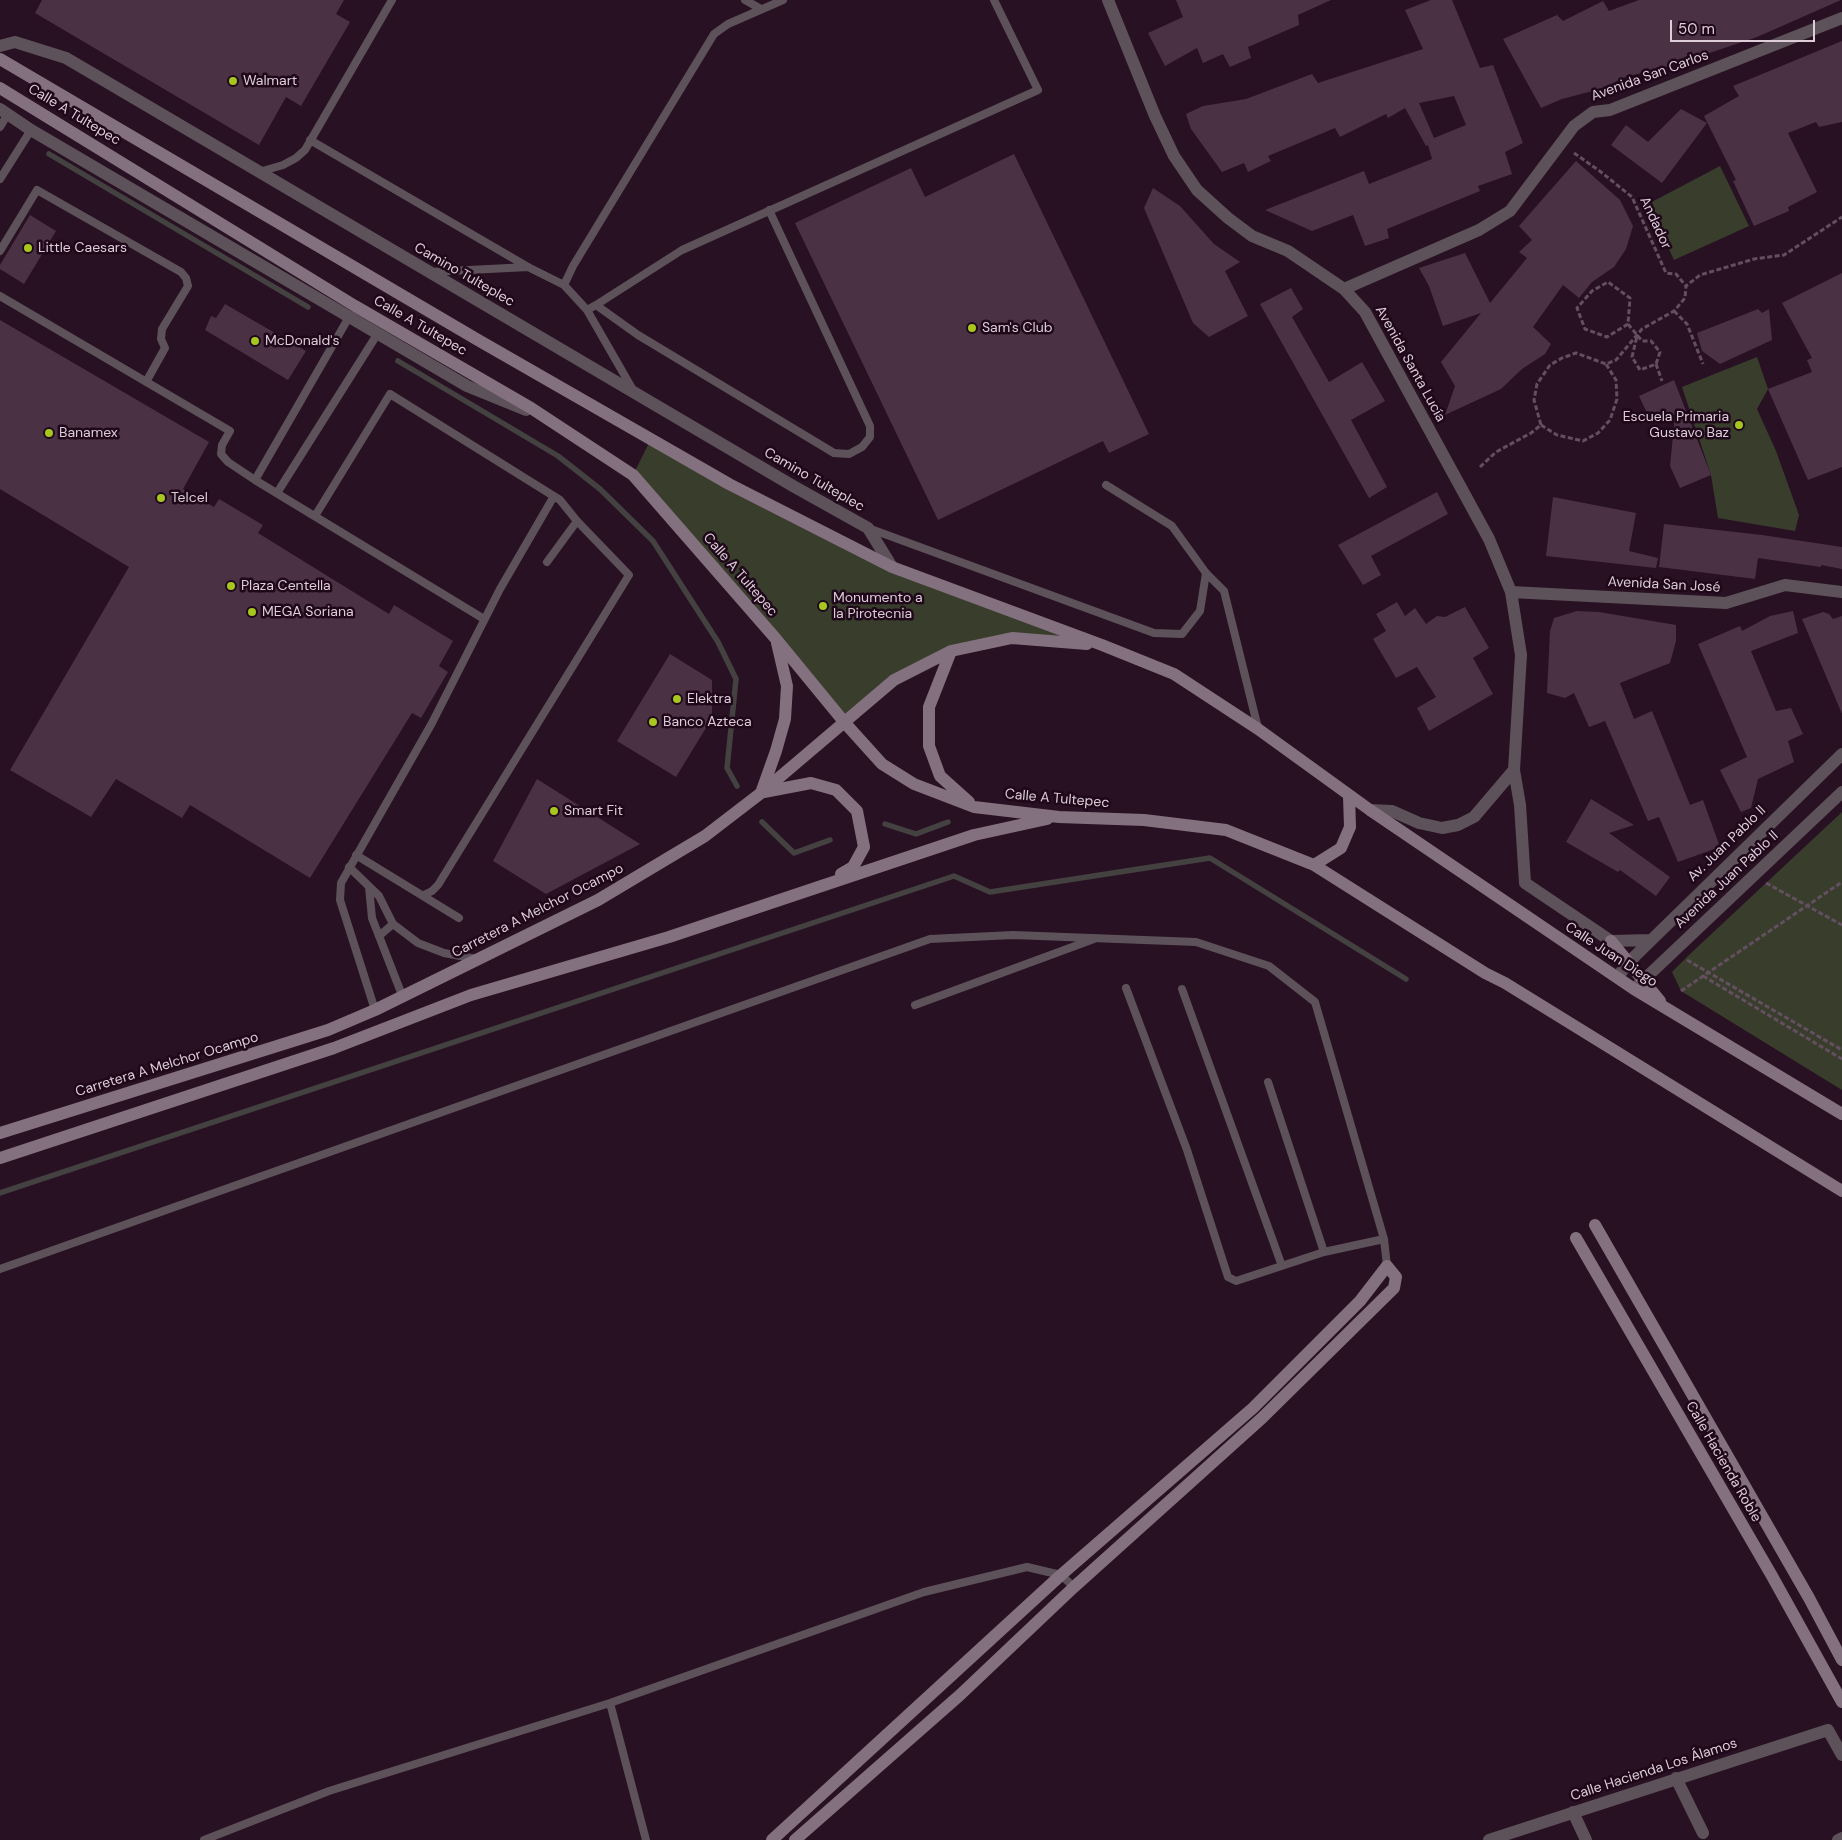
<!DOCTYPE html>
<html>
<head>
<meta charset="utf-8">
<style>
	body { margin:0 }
	#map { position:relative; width:1842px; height:1840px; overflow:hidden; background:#281123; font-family:"DM Sans",sans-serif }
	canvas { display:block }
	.scale { position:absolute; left:1670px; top:20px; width:145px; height:22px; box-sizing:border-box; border:2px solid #ddcdd9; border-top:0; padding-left:6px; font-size:15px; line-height:18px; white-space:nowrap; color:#ddcdd9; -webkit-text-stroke:4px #1e081a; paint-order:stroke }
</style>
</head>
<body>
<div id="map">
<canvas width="1842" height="1840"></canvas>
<div class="scale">50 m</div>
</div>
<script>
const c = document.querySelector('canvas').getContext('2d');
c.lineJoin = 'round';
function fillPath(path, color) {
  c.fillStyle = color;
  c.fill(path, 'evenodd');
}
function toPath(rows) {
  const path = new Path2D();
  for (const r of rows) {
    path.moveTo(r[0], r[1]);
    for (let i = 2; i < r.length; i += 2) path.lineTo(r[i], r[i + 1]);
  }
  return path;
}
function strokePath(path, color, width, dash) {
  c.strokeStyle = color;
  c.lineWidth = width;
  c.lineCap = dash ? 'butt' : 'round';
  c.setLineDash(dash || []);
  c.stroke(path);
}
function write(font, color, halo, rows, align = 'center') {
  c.font = font + ' "DM Sans",sans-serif';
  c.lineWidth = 5;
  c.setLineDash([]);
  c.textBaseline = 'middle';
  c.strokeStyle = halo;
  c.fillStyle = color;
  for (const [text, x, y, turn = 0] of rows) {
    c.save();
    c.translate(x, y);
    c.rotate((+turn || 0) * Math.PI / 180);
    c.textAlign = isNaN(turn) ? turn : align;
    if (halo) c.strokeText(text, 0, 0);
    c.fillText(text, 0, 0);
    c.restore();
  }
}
const green = toPath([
	[1720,166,1749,226,1674,260,1648,204],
	[1757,357,1768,389,1757,409,1776,451,1799,515,1795,531,1718,518,1711,475,1682,387],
	[651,439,931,587,1099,645,1012,638,958,647,894,680,845,721,633,475],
	[1842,812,1842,1090,1681,991,1672,972,1690,954]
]);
const stream = toPath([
	[49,154,308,307],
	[398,361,558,456,600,489,653,541,718,642,736,679,727,768,737,786],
	[762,822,794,853,830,840],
	[885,824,916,834,948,822],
	[0,1193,954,876,990,892,1210,858,1406,979]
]);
const building = toPath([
	[42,0,344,0,336,14,350,22,301,106,286,97,259,145,35,13],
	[1176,0,1331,0,1298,15,1299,25,1248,47,1251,58,1230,67,1223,54,1203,63,1197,48,1165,66,1148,33,1183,17],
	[1431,0,1452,0,1480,68,1493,65,1523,143,1505,152,1512,174,1478,186,1480,191,1387,229,1389,238,1365,246,1353,215,1312,231,1265,210,1364,171,1369,184,1432,159,1428,145,1426,146,1405,108,1388,118,1386,114,1340,137,1335,128,1268,156,1271,161,1248,172,1244,163,1222,172,1191,129,1186,114,1203,106,1246,99,1312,74,1318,83,1423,49,1405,10],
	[1454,96,1466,125,1434,138,1419,103],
	[1639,0,1841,0,1757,37,1674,65,1625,77,1604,88,1562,99,1541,108,1503,39,1557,15,1563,21,1603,1,1609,11],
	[1842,41,1842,122,1819,127,1816,122,1788,133,1817,192,1788,207,1789,211,1754,226,1733,181,1736,180,1704,116,1739,96,1733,86],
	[1681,109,1707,123,1662,183,1611,145,1626,125,1648,142],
	[1014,154,1149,434,1109,453,1103,441,938,520,795,223,911,168,925,197],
	[1576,161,1620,200,1633,226,1626,249,1614,267,1592,282,1579,298,1563,285,1533,327,1551,344,1545,354,1522,369,1501,389,1445,415,1455,386,1441,362,1481,313,1443,326,1429,286,1419,268,1465,253,1490,303,1527,258,1519,252,1532,240,1519,226],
	[1153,188,1180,206,1214,244,1240,262,1225,271,1248,316,1209,337,1193,323,1144,208],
	[30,215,56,231,24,284,0,269,0,265],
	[1842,273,1842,467,1808,480,1768,389,1812,372,1807,360,1812,358,1782,303],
	[1291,288,1303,309,1292,317,1329,382,1362,362,1385,401,1351,420,1387,487,1369,498,1260,304],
	[225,304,306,351,288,380,205,330,211,316,216,318],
	[1758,309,1762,313,1769,309,1772,340,1720,364,1702,351,1697,333],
	[0,320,209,442,183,489,214,507,219,499,263,525,258,533,389,614,394,605,453,641,439,666,448,672,421,718,412,713,310,878,190,805,182,818,116,779,91,817,10,770,129,567,0,489],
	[1674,380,1711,475,1680,488,1670,466,1675,415,1646,411,1639,396],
	[1437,492,1448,514,1371,556,1381,575,1363,585,1338,545],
	[1553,497,1636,513,1629,551,1658,558,1656,568,1546,556],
	[1664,524,1762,535,1842,547,1842,569,1821,565,1821,567,1758,558,1755,579,1659,567],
	[1397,602,1405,616,1415,608,1426,624,1437,616,1445,617,1465,607,1489,648,1473,658,1493,694,1429,731,1417,708,1436,697,1417,667,1396,678,1373,639,1386,631,1376,614],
	[1577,611,1599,612,1676,625,1676,641,1670,663,1620,683,1634,719,1652,711,1690,805,1703,800,1720,847,1678,862,1659,817,1648,821,1605,721,1589,727,1574,693,1565,698,1547,693,1550,631,1554,618],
	[1793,611,1798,633,1751,651,1776,711,1791,708,1803,734,1788,741,1794,762,1758,779,1751,808,1741,812,1720,770,1747,757,1698,644,1740,626,1742,631,1770,616],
	[1823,612,1829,614,1833,619,1842,616,1842,714,1802,619],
	[670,654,712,680,712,718,676,777,617,741],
	[537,779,640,844,546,894,493,861],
	[1591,799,1634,825,1609,833,1670,877,1656,896,1620,870,1618,872,1566,842]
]);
const path = toPath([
	[1574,153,1601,172,1632,197,1666,273,1676,274,1686,286],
	[1674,311,1687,324,1703,364],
	[1628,324,1607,337,1585,329,1577,308,1592,291,1608,282,1630,298,1628,324,1642,341,1651,341,1660,352,1656,364,1640,370,1632,357,1637,336],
	[1656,364,1662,381],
	[1541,425,1557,435,1583,441,1598,433,1610,420,1617,399,1616,380,1606,364],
	[1480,467,1496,452,1531,433,1541,425,1534,400,1537,384,1550,365,1562,358,1576,353,1606,364,1616,360,1642,329,1674,311,1685,298,1686,286,1700,275,1754,259,1784,255,1842,217],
	[1766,883,1842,925],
	[1687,960,1842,1050],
	[1703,976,1842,1059],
	[1681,991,1842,882]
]);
const service = toPath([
	[745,0,761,9],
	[0,127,8,114],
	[310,140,528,267,564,285,587,310,633,390],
	[259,172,283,165,296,158,305,150,392,0],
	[0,179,31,130],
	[0,251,37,190,181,272,186,278,188,286,162,329,161,339,165,348,146,382],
	[430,272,528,267],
	[564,285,573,266,714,34,728,24,783,0],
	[0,296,230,431,222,445,221,454,228,462,255,480,484,619],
	[596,305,682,250,1038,90,994,0],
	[587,310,596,305,638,335,834,453,849,454,862,447,870,437,870,426,769,210],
	[255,480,349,317],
	[1106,485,1172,526,1206,573,1224,591,1258,728],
	[277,493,378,333],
	[315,516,390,394,560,500,577,521,629,575,438,885,432,891,424,895],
	[868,528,1154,633,1182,634,1200,611,1206,573],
	[547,562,577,521],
	[356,855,459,918],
	[349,867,379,896,393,924,418,943,444,953,477,959],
	[369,887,372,918,402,995],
	[379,936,393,924],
	[1126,988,1187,1150,1228,1277,1236,1281,1324,1252,1384,1239],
	[1182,989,1282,1266],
	[915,1005,1094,939],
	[375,1010,340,900,341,883,432,723,500,589,554,496],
	[1268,1082,1324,1252],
	[0,1269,930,939,1013,935,1196,942,1269,966,1315,1002,1384,1239,1387,1266],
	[610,1703,646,1840],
	[204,1840,329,1791,610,1703,924,1592,1027,1567,1061,1575,1074,1587]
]);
const minor = toPath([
	[0,46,15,42,66,58,793,486,868,528,892,567],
	[0,109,31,130,467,386,526,410],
	[1676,1778,1703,1833],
	[1573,1812,1586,1840],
	[1489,1840,1828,1730,1842,1755],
	[1838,1840,1842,1838]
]);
const tertiary = toPath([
	[1108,0,1155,116,1174,156,1197,190,1228,218,1252,236,1288,251,1344,289,1365,312,1489,539,1511,592,1521,655,1514,770,1520,805,1525,883,1611,941,1651,940],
	[1344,289,1479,230,1510,211,1574,126,1593,112,1610,110,1842,18],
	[1511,592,1726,603,1785,585,1842,592],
	[1370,810,1392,811,1419,823,1442,828,1458,825,1474,817,1514,770],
	[1617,977,1635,956,1842,754],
	[1635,988,1842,792]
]);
const secondary = toPath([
	[0,59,478,340,729,484,892,567,1102,645,1174,674,1258,729,1370,810,1634,989,1842,1114],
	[0,88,355,306,531,408,633,475,776,639,845,723,882,764,914,784,974,807,1059,817,1144,820,1226,830,1314,865,1485,973,1505,983,1842,1191],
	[951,651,929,707,929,746,940,776,969,802],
	[764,792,811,783,836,790,857,811,864,847,853,867,841,874],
	[761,793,776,751,785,719,787,686,777,643],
	[1314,865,1341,848,1350,827,1349,796],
	[1611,941,1660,1001],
	[0,1133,328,1030,375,1010,598,900,705,836,761,793,894,680,951,651,1012,638,1087,644],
	[0,1158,334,1048,471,995,669,937,974,835,1047,819],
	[1595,1225,1809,1598,1842,1660],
	[1576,1238,1772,1576,1842,1702],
	[772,1840,1061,1575,1253,1408,1360,1301,1387,1266,1396,1277,1394,1288,1262,1418,1074,1587,960,1695,795,1840]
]);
const markers = [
	[233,81,5,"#a7c71e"],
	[28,248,5,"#a7c71e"],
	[972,328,5,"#a7c71e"],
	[255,341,5,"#a7c71e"],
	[1739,425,5,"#a7c71e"],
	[49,433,5,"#a7c71e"],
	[161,498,5,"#a7c71e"],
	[231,586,5,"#a7c71e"],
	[823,606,5,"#a7c71e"],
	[252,612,5,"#a7c71e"],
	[677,699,5,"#a7c71e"],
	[653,722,5,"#a7c71e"],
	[554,811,5,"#a7c71e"]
];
const streetNames = [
	["Avenida San Carlos",1650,76,-20],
	["Calle A Tultepec",74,115,31],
	["Andador",1655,223,65],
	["Camino Tulteplec",464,275,30],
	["Calle A Tultepec",420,326,30],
	["Avenida Santa Lucía",1410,364,61],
	["Camino Tulteplec",814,480,30],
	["Calle A Tultepec",740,575,49],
	["Avenida San José",1664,585,3],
	["Calle A Tultepec",1057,799,5],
	["Av. Juan Pablo ll",1727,844,-44],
	["Avenida Juan Pablo II",1727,880,-43],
	["Carretera A Melchor Ocampo",538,911,-27],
	["Calle Juan Diego",1611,955,33],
	["Carretera A Melchor Ocampo",167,1065,-17],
	["Calle Hacienda Roble",1723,1462,60],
	["Calle Hacienda Los Álamos",1654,1770,-18]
];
const poiNames = [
	["Walmart",243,81],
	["Little Caesars",38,248],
	["Sam's Club",982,328],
	["McDonald's",265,341],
	["Escuela Primaria",1729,417,"right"],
	["Gustavo Baz",1729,433,"right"],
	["Banamex",59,433],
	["Telcel",171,498],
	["Plaza Centella",241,586],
	["Monumento a",833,598],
	["la Pirotecnia",833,614],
	["MEGA Soriana",262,612],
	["Elektra",687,699],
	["Banco Azteca",663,722],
	["Smart Fit",564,811]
];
fillPath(green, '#393e2c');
strokePath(stream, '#444141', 5.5);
fillPath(building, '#4b3144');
strokePath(path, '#634f5f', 3, [5, 2.5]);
strokePath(service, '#5e525a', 8);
strokePath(minor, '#5e525a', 12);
strokePath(tertiary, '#5e525a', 12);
strokePath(secondary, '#84717f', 12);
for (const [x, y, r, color] of markers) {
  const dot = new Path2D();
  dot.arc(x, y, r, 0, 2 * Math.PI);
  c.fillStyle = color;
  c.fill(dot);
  strokePath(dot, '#1e081a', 2);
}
write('14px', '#ddcdd9', '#1e081a', streetNames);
write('14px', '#ddcdd9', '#1e081a', poiNames, 'left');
</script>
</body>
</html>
